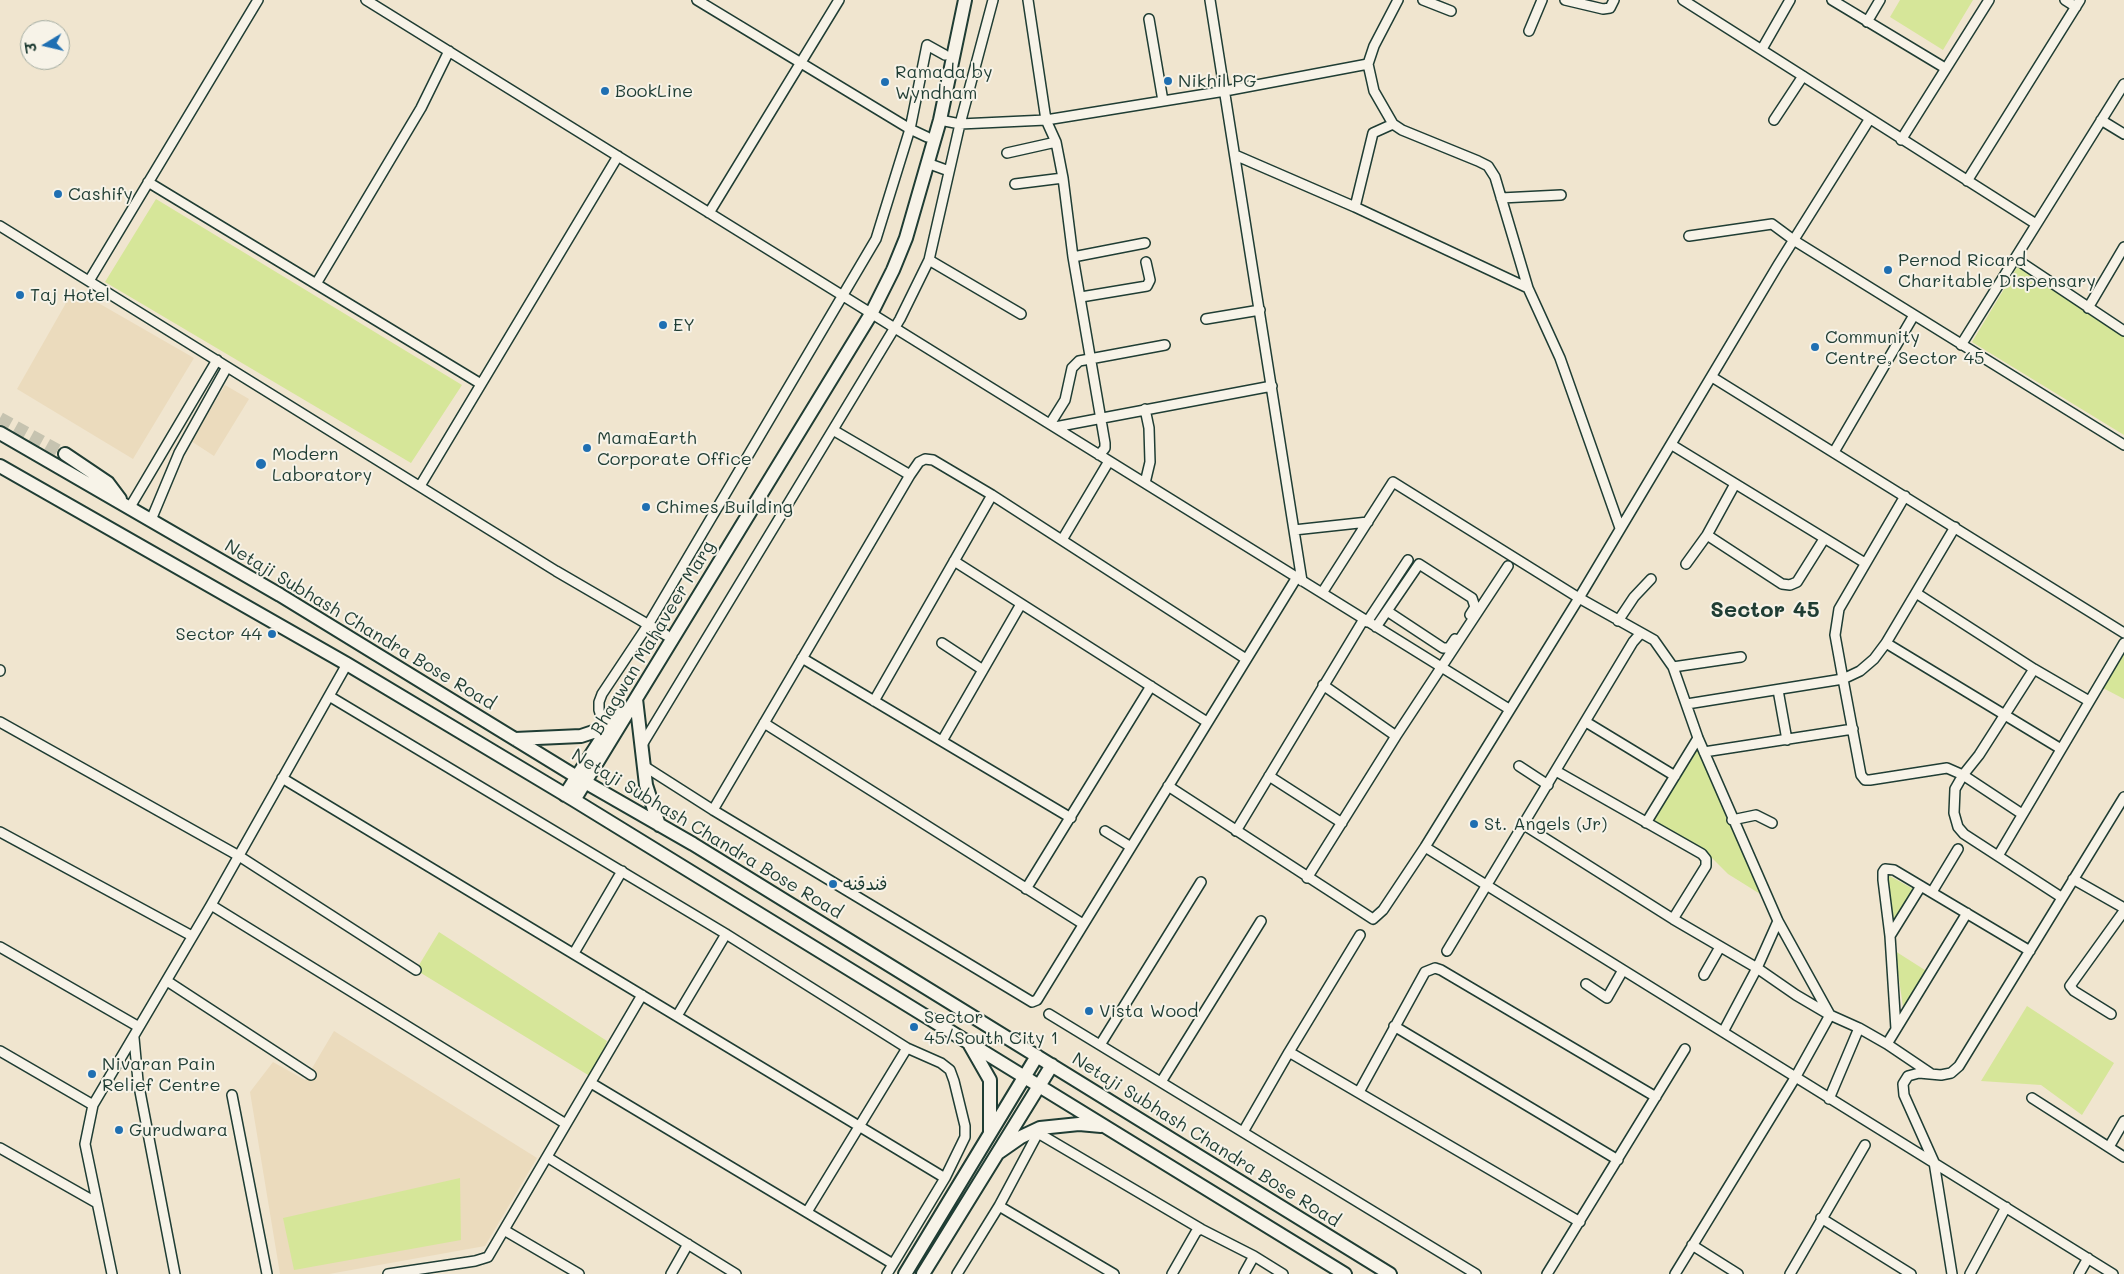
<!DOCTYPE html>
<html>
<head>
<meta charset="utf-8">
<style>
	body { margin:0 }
	#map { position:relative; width:2124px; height:1274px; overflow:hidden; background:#f0e5cf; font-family:Mali,"Playpen Sans Deva",sans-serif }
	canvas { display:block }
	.north { position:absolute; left:20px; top:20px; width:50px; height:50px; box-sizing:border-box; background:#f7f3e8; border:1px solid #a1aaa0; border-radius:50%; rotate:261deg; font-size:14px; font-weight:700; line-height:20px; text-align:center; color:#1f3d34 }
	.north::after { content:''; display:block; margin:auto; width:18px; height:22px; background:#1f6fb2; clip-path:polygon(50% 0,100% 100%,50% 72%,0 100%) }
</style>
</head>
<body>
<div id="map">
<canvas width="2124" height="1274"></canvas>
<div class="north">उ</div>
</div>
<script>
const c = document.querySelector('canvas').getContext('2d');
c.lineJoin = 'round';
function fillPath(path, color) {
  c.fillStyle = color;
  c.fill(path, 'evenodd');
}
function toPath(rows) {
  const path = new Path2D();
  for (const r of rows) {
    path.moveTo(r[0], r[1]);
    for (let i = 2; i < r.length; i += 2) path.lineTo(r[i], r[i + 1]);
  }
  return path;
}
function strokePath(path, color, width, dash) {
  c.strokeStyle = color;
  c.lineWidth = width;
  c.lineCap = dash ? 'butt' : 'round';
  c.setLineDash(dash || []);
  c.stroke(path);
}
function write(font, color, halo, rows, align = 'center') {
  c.font = font + ' Mali,"Playpen Sans Arabic",sans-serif';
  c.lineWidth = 4;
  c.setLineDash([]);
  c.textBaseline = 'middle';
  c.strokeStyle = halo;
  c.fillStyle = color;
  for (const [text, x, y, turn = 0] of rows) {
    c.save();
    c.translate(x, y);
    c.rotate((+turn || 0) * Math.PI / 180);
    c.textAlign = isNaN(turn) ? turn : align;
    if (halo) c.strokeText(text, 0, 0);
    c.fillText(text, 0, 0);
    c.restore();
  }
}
const built = toPath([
	[74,289,194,358,133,459,17,389],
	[225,385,249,399,214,456,191,441],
	[334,1031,537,1158,485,1246,329,1274,280,1274,250,1092,273,1062,305,1080]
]);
const green = toPath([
	[1900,0,1973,0,1943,50,1890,17],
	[156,199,462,385,411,463,105,282],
	[2018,266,2124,336,2124,435,1972,342],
	[2124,651,2124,699,2103,688],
	[1697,744,1765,897,1728,874,1712,858,1650,822],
	[1888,875,1915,890,1894,927],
	[439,932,607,1041,593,1078,416,970],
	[1895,951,1928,972,1904,1014],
	[2027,1006,2114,1063,2082,1115,2041,1085,1981,1081],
	[460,1178,461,1240,294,1270,283,1218]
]);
const secondaryTunnel = toPath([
	[0,418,65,454]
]);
const street = toPath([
	[366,0,1509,709],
	[697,0,910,129,927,137],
	[1028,0,1046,120,1056,142,1063,178,1073,257],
	[1210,0,1302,581],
	[1398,0,1374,46,1368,64,1374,91,1393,124,1402,130,1478,161,1488,166,1495,177,1528,288,1560,358,1620,528],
	[1423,0,1451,11],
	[1565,0,1603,9,1610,8,1614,0],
	[1683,0,2036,224],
	[1832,0,1945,68],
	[2065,0,2076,7],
	[1149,19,1163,101],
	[1867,22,1880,0],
	[1529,31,1542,0],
	[1762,49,1790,0],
	[940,120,960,124,1046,120,1225,91,1368,64],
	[1774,120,1803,76],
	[2101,120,2124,134],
	[1901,140,1989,0],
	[1007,153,1056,142],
	[1235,155,1355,207,1528,288],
	[927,163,949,171],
	[1967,181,2080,0],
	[148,182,481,384],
	[1015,184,1063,178],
	[1501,198,1561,195],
	[1355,207,1373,133,1393,124],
	[709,213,839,0],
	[0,226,556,571,666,635],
	[1689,236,1772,224,1795,241,2124,445],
	[2016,259,2124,331],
	[929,260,1021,314],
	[89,281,258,0],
	[316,284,421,108,449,51],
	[1081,297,1147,286,1150,280,1146,262],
	[2088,308,2124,247],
	[1206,319,1260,310],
	[1961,345,2124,84],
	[1712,377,2124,633],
	[1050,424,1065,400,1072,368,1079,361,1165,345],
	[1055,427,1272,386],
	[833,430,910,475],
	[1672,445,1865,563],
	[1834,452,1914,315],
	[1099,455,1105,448,1105,443,1073,257,1145,243],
	[1145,483,1150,462,1149,428,1145,409],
	[420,486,618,156],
	[130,507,217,360],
	[151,520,179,453,227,367],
	[1955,527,1886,643,1874,659,1860,671,1843,679,1861,775,1865,780,1870,780,1947,768,1963,775,2022,814],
	[1294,530,1368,522],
	[1707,535,1782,584,1790,585,1797,582,1824,539],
	[1062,540,1109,461],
	[954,561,1207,722],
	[1686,564,1707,535,1735,484],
	[1322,593,1393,482,1579,598,1654,640,1673,667,1698,738,1778,921,1830,1015],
	[1916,593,2034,669,2089,701],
	[1387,611,1443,648,1449,648,1455,639],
	[1618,621,1634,597,1651,579],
	[1367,622,1408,560],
	[1376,627,1419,564,1472,598,1475,607,1470,615],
	[942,643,983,670],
	[1886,643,2061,749],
	[802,658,1071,818],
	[1673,667,1741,657],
	[2034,669,1979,755,1963,775,1955,789,1954,813,1958,827,1964,834,2061,897],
	[0,671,0,670],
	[1323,685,1396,736],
	[1778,690,1787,740],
	[874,701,992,495],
	[1687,704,1843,679,1835,635,1839,609,1905,496],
	[0,722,239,856,416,970],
	[1586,722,1675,776],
	[764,723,1083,924],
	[604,726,599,710,599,702,602,694,648,625,876,239,910,129,927,45,945,55],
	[942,741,1021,604],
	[642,745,900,319,929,260,960,124,993,0],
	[1704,752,1853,729],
	[644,766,713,810,1032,1002,1037,1000,1297,577],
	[1519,766,1548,785],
	[1556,771,1702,854,1706,859,1706,866,1673,919],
	[1269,776,1342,823],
	[282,778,945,1178,965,1137,965,1126,954,1081,950,1070,941,1063,907,1048,726,934,329,696],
	[1168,786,1373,919,1383,910,1425,847,1579,598,1778,265,1869,120],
	[713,810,910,475,919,462,925,459,933,460,992,495,1246,659],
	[1732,820,1756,815,1772,823],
	[1646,823,1698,738],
	[1524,825,1673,919,1757,968,1796,995,1830,1015,1859,1028,1887,1044,1930,1073],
	[1105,831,1131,847],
	[1236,831,1364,619],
	[0,832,192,936],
	[1425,847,2113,1274],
	[1998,856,2124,643],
	[1307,878,1396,736,1508,566],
	[2073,879,2124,908],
	[1026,889,1151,686],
	[1932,892,1958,849],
	[211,905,566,1124],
	[1890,936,1921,886],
	[0,947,139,1027],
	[1447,951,1633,642,1640,634],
	[574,953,622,871],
	[1704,975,1720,947],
	[167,981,311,1075],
	[1586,984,1607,998,1623,970],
	[1049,1014,1476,1274],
	[2111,1014,2074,991,2070,986,2124,911],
	[677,1016,726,934],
	[1394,1026,1618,1160],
	[1896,1029,1890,936,1883,880,1883,872,1885,869,1894,870,2030,951],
	[1723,1032,1757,968,1778,921],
	[134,1038,138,1081,175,1274],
	[1887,1044,1967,913],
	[1100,1045,1201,882],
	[0,1051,93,1105],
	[1289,1052,1580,1222],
	[1161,1082,1261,921],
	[591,1083,893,1264],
	[1359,1092,1425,972,1435,968,1441,970,1656,1097],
	[232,1095,267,1274],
	[2032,1098,2124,1157],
	[1829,1099,1859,1028],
	[1243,1132,1289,1052,1360,935],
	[2109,1147,2124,1121],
	[0,1148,97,1203],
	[547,1157,736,1274],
	[999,1206,1114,1274],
	[807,1212,907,1048],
	[1821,1218,1911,1274],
	[504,1230,579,1274],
	[1692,1245,1738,1274],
	[1254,1256,1283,1274],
	[112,1274,85,1144,93,1105,211,905,347,664],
	[388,1274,475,1261,488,1257,642,995],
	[671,1274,688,1244],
	[887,1274,945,1178],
	[957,1274,999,1206,1038,1133,1201,1229],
	[1172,1274,1196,1232,1201,1229,1254,1256,1244,1274],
	[1547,1274,1685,1049],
	[1675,1274,1795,1078,1830,1015],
	[1790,1274,1865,1145],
	[1952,1274,1934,1162,1904,1095,1903,1084,1908,1076,1919,1073,1941,1075,1951,1073,1959,1066,2124,797],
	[1970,1274,2006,1207],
	[2079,1274,2088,1258]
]);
const secondary = toPath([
	[0,433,280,595,585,782,693,844,1390,1274],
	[65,454,108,483,120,499],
	[0,466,347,664,574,800,1345,1274],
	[636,699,646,785,659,825],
	[515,739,581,736,596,731,609,722],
	[565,795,618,713],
	[574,800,871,314,893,270,906,238,940,120,965,0],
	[970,1045,990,1080,990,1132],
	[998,1153,1021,1137,1040,1128,1079,1124,1101,1126],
	[905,1274,1037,1056],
	[923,1274,1052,1065]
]);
const markers = [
	[1168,81,5,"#1f6fb2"],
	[885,82,5,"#1f6fb2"],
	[605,91,5,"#1f6fb2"],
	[58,194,5,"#1f6fb2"],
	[1888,270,5,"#1f6fb2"],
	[20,295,5,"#1f6fb2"],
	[663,325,5,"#1f6fb2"],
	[1815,347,5,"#1f6fb2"],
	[587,448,5,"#1f6fb2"],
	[261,464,6,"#1f6fb2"],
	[646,507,5,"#1f6fb2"],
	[272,634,5,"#1f6fb2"],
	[1474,824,5,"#1f6fb2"],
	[833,884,5,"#1f6fb2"],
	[1089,1011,5,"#1f6fb2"],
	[914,1027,5,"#1f6fb2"],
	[92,1074,5,"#1f6fb2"],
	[119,1130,5,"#1f6fb2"]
];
const poiNames = [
	["Ramada by",895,72],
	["Wyndham",895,93],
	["Nikhil PG",1178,81],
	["BookLine",615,91],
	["Cashify",68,194],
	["Pernod Ricard",1898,260],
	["Charitable Dispensary",1898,281],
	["Taj Hotel",30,295],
	["EY",673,325],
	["Community",1825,337],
	["Centre, Sector 45",1825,358],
	["MamaEarth",597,438],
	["Corporate Office",597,459],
	["Modern",272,454],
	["Laboratory",272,475],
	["Chimes Building",656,507],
	["Sector 44",262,634,"right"],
	["St. Angels (Jr)",1484,824],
	["فندقنه",843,884],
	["Vista Wood",1099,1011],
	["Sector",924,1017],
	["45/South City 1",924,1038],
	["Nivaran Pain",102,1064],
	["Relief Centre",102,1085],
	["Gurudwara",129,1130]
];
const streetNames = [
	["Netaji Subhash Chandra Bose Road",360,625,31],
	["Bhagwan Mahaveer Marg",653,638,-59],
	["Netaji Subhash Chandra Bose Road",707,834,31],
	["Netaji Subhash Chandra Bose Road",1206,1140,32]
];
const districtNames = [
	["Sector 45",1765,610]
];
fillPath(built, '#ebdbbd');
fillPath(green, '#d6e699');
strokePath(secondaryTunnel, '#c6c3b0', 12, [12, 6]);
strokePath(street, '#1f3d34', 12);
strokePath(secondary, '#1f3d34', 16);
strokePath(street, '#f7f3e8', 9);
strokePath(secondary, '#f7f3e8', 12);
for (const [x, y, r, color] of markers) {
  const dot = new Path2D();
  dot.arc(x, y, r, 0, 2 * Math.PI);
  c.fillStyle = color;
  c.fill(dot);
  strokePath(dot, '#f7f3e8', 2);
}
write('18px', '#1f3d34', '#f7f3e8', poiNames, 'left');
write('18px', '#1f3d34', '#f7f3e8', streetNames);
write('bold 22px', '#1f3d34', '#f7f3e8', districtNames);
</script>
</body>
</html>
